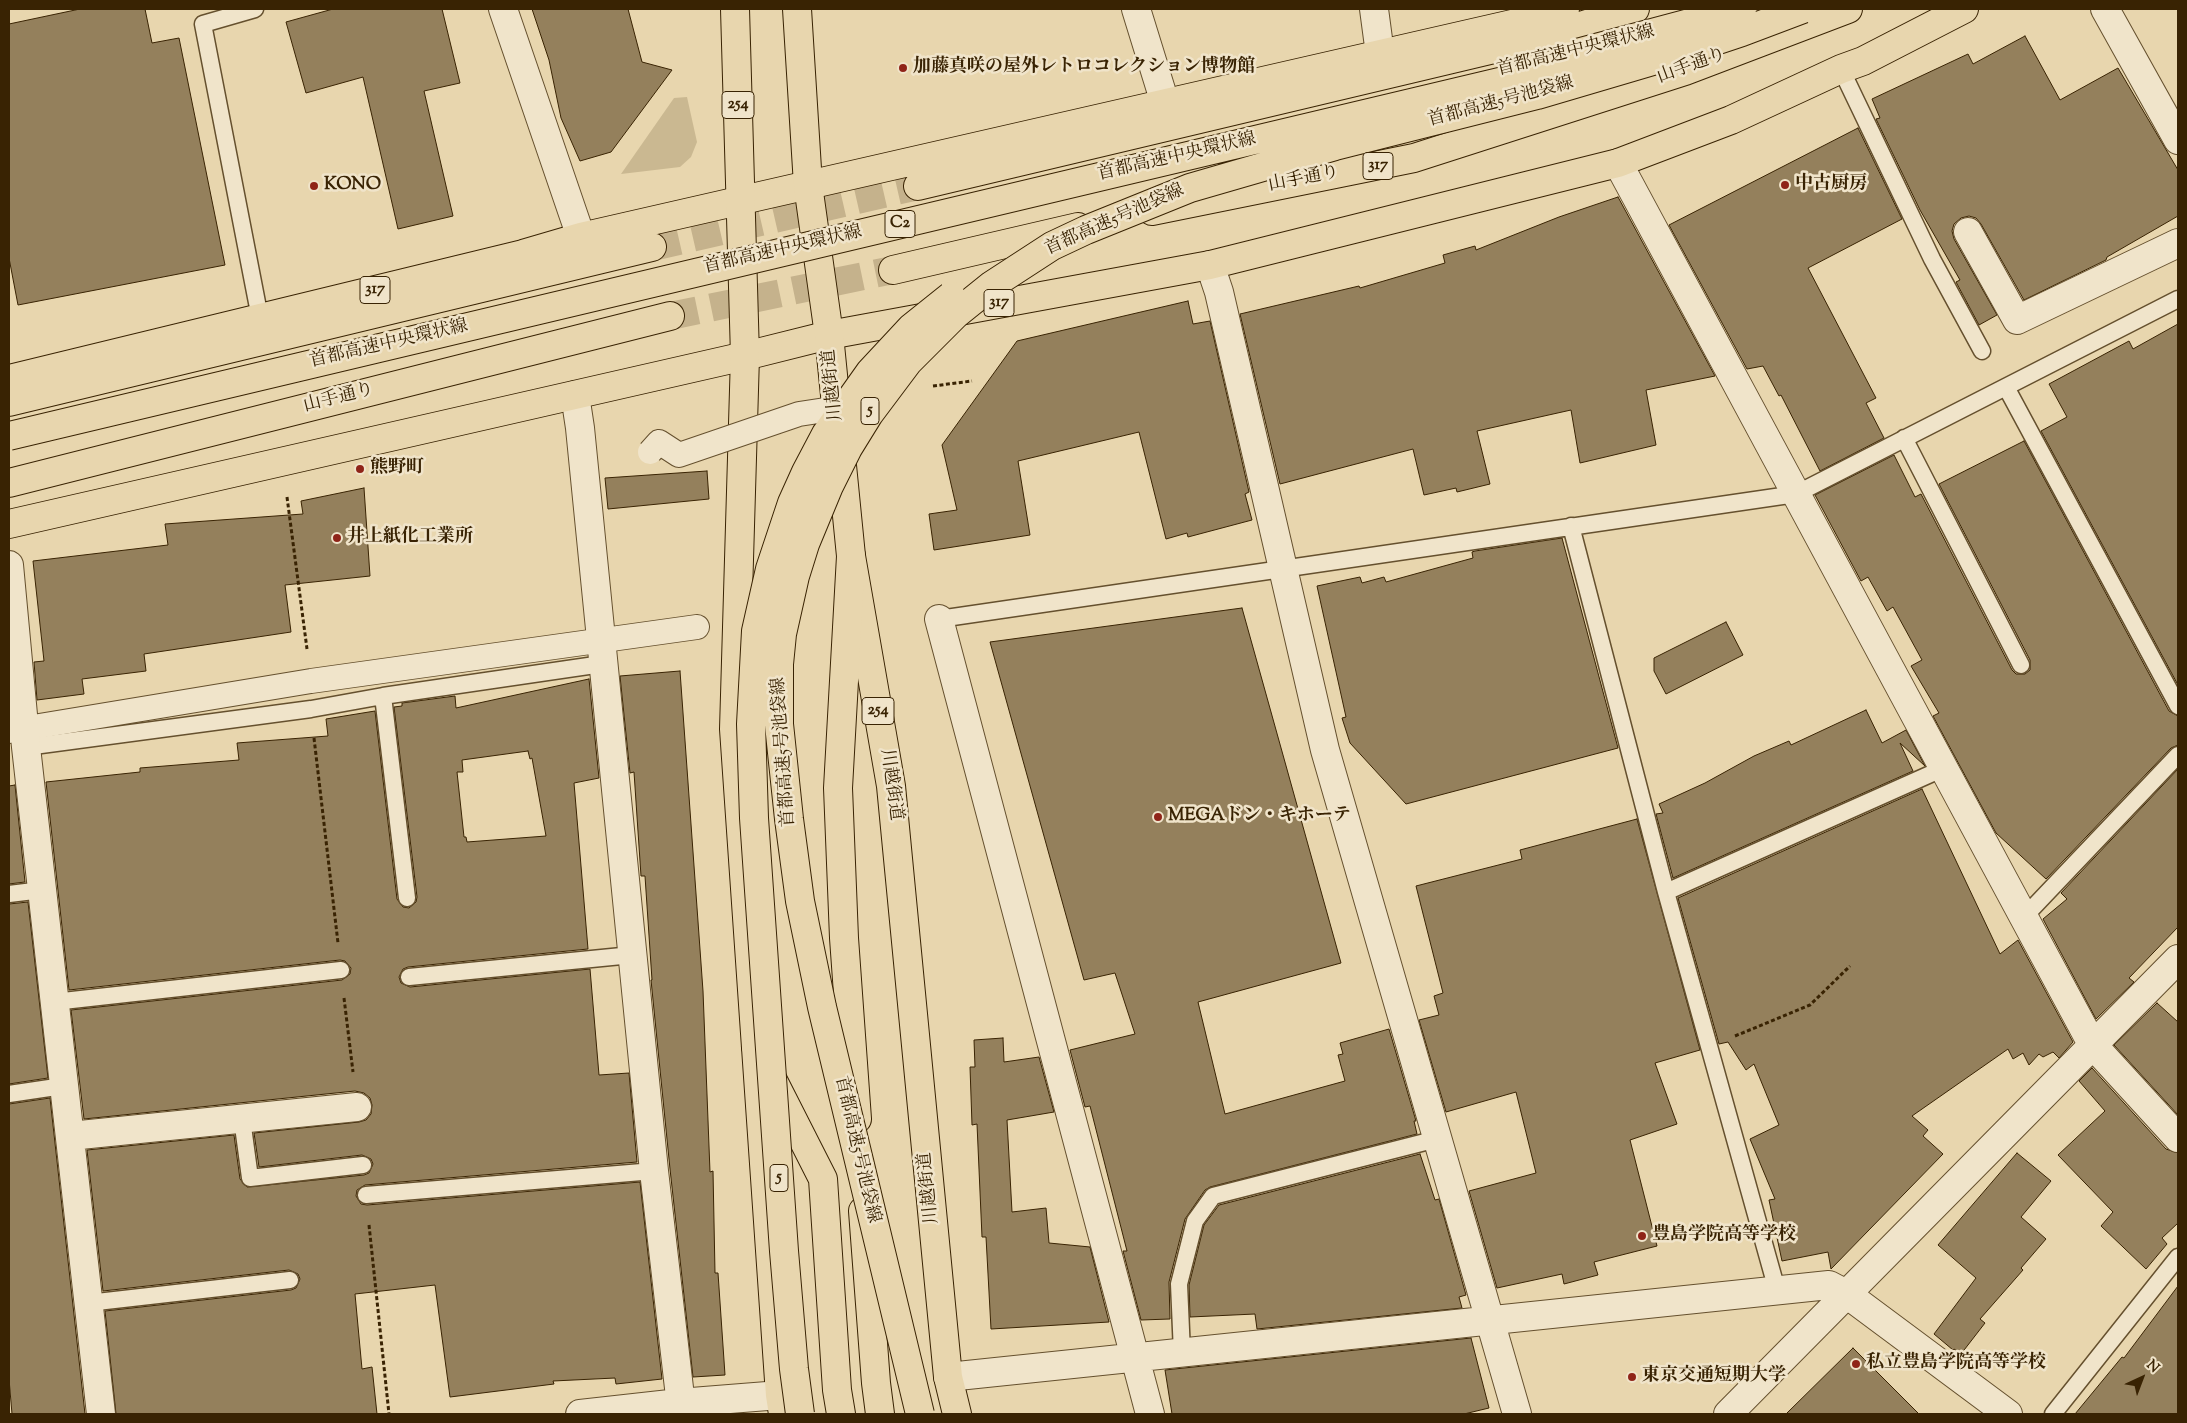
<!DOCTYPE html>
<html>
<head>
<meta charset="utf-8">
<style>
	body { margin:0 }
	#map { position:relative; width:2187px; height:1423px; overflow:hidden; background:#e8d6ae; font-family:"Sorts Mill Goudy",serif }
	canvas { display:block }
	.frame { position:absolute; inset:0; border:10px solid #392303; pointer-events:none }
	.north { position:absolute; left:2117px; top:1353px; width:50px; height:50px; -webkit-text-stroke:4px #f0e4ca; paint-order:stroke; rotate:43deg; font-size:14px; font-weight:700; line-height:20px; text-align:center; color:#392303 }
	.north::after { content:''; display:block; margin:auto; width:18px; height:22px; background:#392303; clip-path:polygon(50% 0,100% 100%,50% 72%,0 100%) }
</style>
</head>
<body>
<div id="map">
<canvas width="2187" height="1423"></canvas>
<div class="frame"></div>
<div class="north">N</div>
</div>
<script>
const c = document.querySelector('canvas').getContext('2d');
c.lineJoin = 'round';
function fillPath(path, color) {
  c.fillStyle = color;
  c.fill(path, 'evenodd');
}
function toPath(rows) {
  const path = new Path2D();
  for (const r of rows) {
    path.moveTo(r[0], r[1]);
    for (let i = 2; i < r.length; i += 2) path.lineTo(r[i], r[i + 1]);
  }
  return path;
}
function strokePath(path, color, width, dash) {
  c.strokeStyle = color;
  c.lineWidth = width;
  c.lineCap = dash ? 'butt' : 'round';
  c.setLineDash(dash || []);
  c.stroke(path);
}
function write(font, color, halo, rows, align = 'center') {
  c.font = font + ' "Sorts Mill Goudy","Noto Serif JP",serif';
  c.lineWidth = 5;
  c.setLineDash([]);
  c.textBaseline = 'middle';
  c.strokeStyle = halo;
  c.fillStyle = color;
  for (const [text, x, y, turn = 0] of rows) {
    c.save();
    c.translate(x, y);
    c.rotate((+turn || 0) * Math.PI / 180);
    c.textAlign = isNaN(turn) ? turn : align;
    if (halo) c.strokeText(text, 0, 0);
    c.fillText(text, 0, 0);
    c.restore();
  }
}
const green = toPath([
	[687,97,697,142,691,157,680,167,621,174,674,98]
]);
const building = toPath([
	[80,9,145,9,152,43,179,38,225,265,18,305,9,258,9,24,80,9],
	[333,9,442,9,460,83,424,91,453,216,398,229,363,77,306,93,286,22,333,9],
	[532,9,628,9,642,62,672,70,611,152,580,161,561,118,549,60,532,9],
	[2025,36,2060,100,2118,68,2178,170,2178,216,2107,257,2106,260,2024,300,1981,224,1976,218,1969,216,1961,218,1954,224,1952,231,1954,239,1997,315,1979,325,1956,282,1960,280,1920,210,1876,119,1880,118,1872,99,1968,54,1973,64,2025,36],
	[1858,128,1902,219,1808,268,1876,398,1866,403,1884,438,1820,471,1781,395,1779,396,1763,366,1747,369,1669,225,1858,128],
	[1618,197,1715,376,1646,390,1656,445,1580,463,1571,410,1477,431,1490,484,1457,492,1456,488,1424,495,1413,449,1280,484,1240,314,1359,286,1360,288,1445,263,1443,255,1475,246,1476,250,1559,217,1618,197],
	[1188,301,1193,324,1210,321,1249,492,1245,494,1252,520,1188,537,1187,533,1166,539,1139,432,1018,461,1030,535,934,550,929,514,957,510,942,445,1017,341,1188,301],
	[2178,324,2178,685,2041,431,2067,417,2049,384,2129,341,2133,349,2178,324],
	[2024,441,2169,711,2178,716,2178,745,2171,748,2046,879,1996,833,1933,716,1939,713,1911,666,1922,660,1893,607,1887,611,1868,577,1861,581,1815,495,1894,455,1915,497,1921,494,2012,670,2016,674,2025,674,2030,670,2030,660,1939,484,2024,441],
	[707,471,709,499,608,509,605,478,707,471],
	[364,488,370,576,285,585,291,632,144,654,146,671,82,679,84,694,37,700,34,662,44,661,33,561,168,545,165,524,303,514,301,501,364,488],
	[1562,538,1618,748,1406,804,1350,743,1342,718,1346,717,1317,586,1360,577,1362,583,1384,577,1386,582,1473,558,1472,552,1475,551,1562,538],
	[1242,608,1341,963,1198,1002,1225,1114,1345,1081,1338,1055,1343,1054,1340,1043,1389,1029,1416,1121,1414,1121,1417,1134,1210,1187,1205,1190,1185,1219,1169,1282,1170,1319,1141,1320,1123,1251,1127,1251,1090,1106,1085,1107,1070,1050,1135,1034,1115,973,1084,980,990,642,1242,608],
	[1726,622,1743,655,1666,694,1654,671,1654,658,1726,622],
	[680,671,703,991,710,1172,713,1171,715,1273,718,1273,725,1375,693,1377,670,1169,651,980,652,980,645,876,641,876,634,772,630,773,620,676,680,671],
	[589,679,599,778,574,783,588,949,408,967,403,969,399,977,401,983,410,987,590,969,599,1075,629,1073,637,1162,365,1185,357,1190,356,1196,361,1204,367,1205,640,1182,662,1379,616,1384,615,1378,553,1381,554,1384,450,1397,435,1285,355,1294,362,1369,372,1367,377,1414,116,1414,105,1311,291,1290,296,1288,300,1279,298,1274,289,1270,103,1291,87,1150,234,1135,240,1179,247,1187,364,1175,369,1173,373,1164,371,1159,362,1155,259,1167,254,1133,359,1122,366,1120,371,1114,372,1105,370,1098,364,1093,355,1091,84,1119,71,1010,342,980,350,974,351,968,345,961,340,960,69,990,46,782,140,772,140,768,239,760,237,743,328,736,326,719,375,711,397,899,403,907,409,908,416,902,417,897,394,707,402,706,402,703,455,696,456,708,589,679],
	[528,751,530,759,532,758,546,836,467,842,466,837,464,837,457,772,463,772,462,760,528,751],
	[1866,710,1882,743,1906,730,1925,766,1900,743,1913,771,1673,878,1656,814,1663,813,1659,804,1705,783,1754,756,1789,741,1791,745,1866,710],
	[2178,769,2178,927,2129,978,2134,982,2096,1019,2043,919,2067,899,2061,893,2178,769],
	[15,785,25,882,9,884,9,786,15,785],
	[1922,789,2000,954,2018,940,2073,1042,2059,1058,2053,1052,2043,1057,2039,1054,2029,1065,2023,1053,2013,1059,2008,1049,1912,1116,1928,1130,1923,1136,1943,1154,1831,1269,1828,1252,1782,1261,1769,1200,1775,1199,1750,1139,1779,1125,1754,1064,1746,1070,1728,1042,1719,1044,1678,898,1922,789],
	[1637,819,1700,1050,1655,1063,1677,1124,1630,1140,1657,1246,1594,1262,1598,1275,1564,1284,1562,1274,1497,1288,1469,1191,1536,1173,1516,1092,1446,1112,1419,1020,1439,1015,1434,996,1443,993,1416,886,1522,859,1520,850,1637,819],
	[28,902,48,1078,9,1084,9,904,28,902],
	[2157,1003,2178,1022,2178,1115,2114,1045,2157,1003],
	[1003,1038,1004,1062,1039,1057,1054,1112,1007,1120,1012,1212,1046,1208,1049,1243,1090,1247,1109,1322,991,1329,986,1237,982,1237,977,1124,972,1125,970,1067,975,1067,974,1040,1003,1038],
	[2092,1068,2166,1149,2178,1153,2178,1223,2162,1238,2167,1244,2146,1269,2101,1226,2113,1212,2058,1155,2105,1111,2079,1081,2092,1068],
	[50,1098,85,1414,12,1414,9,1379,9,1104,50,1098],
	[2017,1153,2051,1181,2021,1217,2046,1239,2021,1268,2023,1270,1980,1319,1985,1323,1961,1354,1954,1349,1953,1350,1934,1334,1976,1278,1938,1245,2017,1153],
	[1420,1154,1435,1200,1439,1199,1466,1295,1459,1297,1462,1308,1257,1329,1255,1314,1190,1317,1189,1285,1204,1225,1219,1205,1420,1154],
	[2178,1286,2178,1414,2075,1414,2122,1357,2124,1358,2178,1286],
	[1471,1338,1489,1408,1464,1414,1172,1414,1165,1370,1471,1338],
	[1853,1348,1919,1414,1786,1414,1853,1348]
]);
const primaryTunnel = toPath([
	[652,247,918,186],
	[670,316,893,270]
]);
const path = toPath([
	[933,386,972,381],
	[287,497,307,649],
	[314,738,338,943],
	[344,998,353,1072],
	[1735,1036,1810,1005,1850,966],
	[369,1225,389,1414]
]);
const service = toPath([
	[255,9,203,24,260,318],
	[1841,69,1932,259,1982,351],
	[2006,387,2178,706],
	[1904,438,2021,665],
	[1571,526,1666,892,1777,1290],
	[939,619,1796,494,2178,299],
	[383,696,407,898],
	[26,747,311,709,383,696,602,664],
	[1666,892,1944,768],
	[9,894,42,890],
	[2024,917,2178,755],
	[409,977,632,955],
	[54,1002,341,970],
	[9,1094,63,1086],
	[242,1119,250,1178,363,1165],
	[366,1195,654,1171],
	[88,1303,290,1280],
	[1182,1353,1179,1284,1195,1221,1213,1196,1437,1139],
	[2053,1414,2178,1257]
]);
const pedestrian = toPath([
	[9,731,311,681,697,627]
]);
const minor = toPath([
	[503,9,581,237],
	[1136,9,1165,103],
	[1374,9,1380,54],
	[2105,9,2178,140],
	[1618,163,2092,1044,2178,1138],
	[1968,232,2017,320,2178,243],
	[1210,265,1219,292,1325,750,1517,1414],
	[575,395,580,428,654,1171,682,1414],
	[9,565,26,747,101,1414],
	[939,619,1150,1414],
	[70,1136,357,1107],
	[948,1377,1829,1285,1848,1295,2008,1414],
	[580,1414,679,1403,780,1395],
	[1728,1414,2178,959]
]);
const primary = toPath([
	[918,186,1545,37,1635,9],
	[1152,211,1414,158,1685,71,1848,9],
	[893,270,1078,227],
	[9,379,523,254,581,237,1534,19,1565,9],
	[9,402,652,247],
	[9,483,670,316],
	[9,524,745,356,829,335,1210,265,1618,163,1731,120,1841,69,1863,61,1964,9]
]);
const trunk = toPath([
	[735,9,745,356,734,729,780,1395,783,1414],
	[797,9,808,185,829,335,851,556,891,786,948,1377,957,1414]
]);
const motorway = toPath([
	[851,556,838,788,844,938,857,1119],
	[756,1047,823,1179,837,1390,841,1414],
	[863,1211,876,1383,880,1414]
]);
const pedestrianBridge = toPath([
	[650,452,659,442,679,455,799,414,858,405]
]);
const motorwayBridge = toPath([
	[1577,53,1742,9],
	[9,436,1600,58],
	[800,1414,794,1369,784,1251,754,818,751,724,756,631,770,569,792,503,806,472,826,434,870,372,911,328,951,296],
	[920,1414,822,1007,800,901,789,819,779,724,779,664,782,634,795,576,805,544,829,486,848,448,869,414,908,362,956,314,992,285,1052,246,1086,230,1190,188,1335,146,1537,95,1676,54,1742,32,1803,9]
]);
const markers = [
	[903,68,5,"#8f2418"],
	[1785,185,5,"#8f2418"],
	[314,186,5,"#8f2418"],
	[360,469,5,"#8f2418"],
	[337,538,5,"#8f2418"],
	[1158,817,5,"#8f2418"],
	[1642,1236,5,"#8f2418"],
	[1856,1364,5,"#8f2418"],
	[1632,1377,5,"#8f2418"]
];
const shields = [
	[738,105,32],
	[1378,166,30],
	[900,224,30],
	[375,290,30],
	[999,303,30],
	[870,411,18],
	[878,711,32],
	[779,1178,18]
];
const shieldNames = [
	["254",738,105],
	["317",1378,166],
	["C2",900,224],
	["317",375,290],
	["317",999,303],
	["5",870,411],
	["254",878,711],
	["5",779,1178]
];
const streetNames = [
	["首都高速中央環状線",1576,52,-14],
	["山手通り",1692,67,-20],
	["首都高速5号池袋線",1501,103,-15],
	["首都高速中央環状線",1177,158,-13],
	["山手通り",1304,180,-11],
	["首都高速5号池袋線",1115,221,-24],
	["首都高速中央環状線",783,251,-13],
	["首都高速中央環状線",389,345,-13],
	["川越街道",834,385,-96],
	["山手通り",339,399,-14],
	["首都高速5号池袋線",785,752,-94],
	["川越街道",890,785,82],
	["首都高速5号池袋線",856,1150,77],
	["川越街道",930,1188,-96]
];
const poiNames = [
	["加藤真咲の屋外レトロコレクション博物館",913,68],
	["中古厨房",1795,185],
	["KONO",324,186],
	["熊野町",370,469],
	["井上紙化工業所",347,538],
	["MEGAドン・キホーテ",1168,817],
	["豊島学院高等学校",1652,1236],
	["私立豊島学院高等学校",1866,1364],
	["東京交通短期大学",1642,1377]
];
fillPath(green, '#cab891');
fillPath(building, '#94805c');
strokePath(building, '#392303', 1);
strokePath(primaryTunnel, '#c5b28c', 28, [28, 14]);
strokePath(service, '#65502e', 19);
strokePath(pedestrian, '#65502e', 26);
strokePath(minor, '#65502e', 30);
strokePath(primary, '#392303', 30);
strokePath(trunk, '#392303', 30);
strokePath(motorway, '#392303', 30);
strokePath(path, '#392303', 3, [4, 2.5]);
strokePath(service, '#f0e4ca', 16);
strokePath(pedestrian, '#f0e4ca', 24);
strokePath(minor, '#f0e4ca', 28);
strokePath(primary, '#e8d6ae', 28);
strokePath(trunk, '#e8d6ae', 28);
strokePath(motorway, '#e8d6ae', 28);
strokePath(pedestrianBridge, '#65502e', 26, []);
strokePath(motorwayBridge, '#392303', 30, []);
strokePath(pedestrianBridge, '#f0e4ca', 24);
strokePath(motorwayBridge, '#e8d6ae', 28);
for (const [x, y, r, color] of markers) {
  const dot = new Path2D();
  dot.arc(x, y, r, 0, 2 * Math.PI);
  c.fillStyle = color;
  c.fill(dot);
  strokePath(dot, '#f0e4ca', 2);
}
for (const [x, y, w] of shields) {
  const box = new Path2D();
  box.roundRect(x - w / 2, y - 13.5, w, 27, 4);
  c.fillStyle = '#f0e4ca';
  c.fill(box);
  strokePath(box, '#392303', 1);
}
write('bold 16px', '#392303', null, shieldNames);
write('18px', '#392303', '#f0e4ca', streetNames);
write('bold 18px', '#392303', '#f0e4ca', poiNames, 'left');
</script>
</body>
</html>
